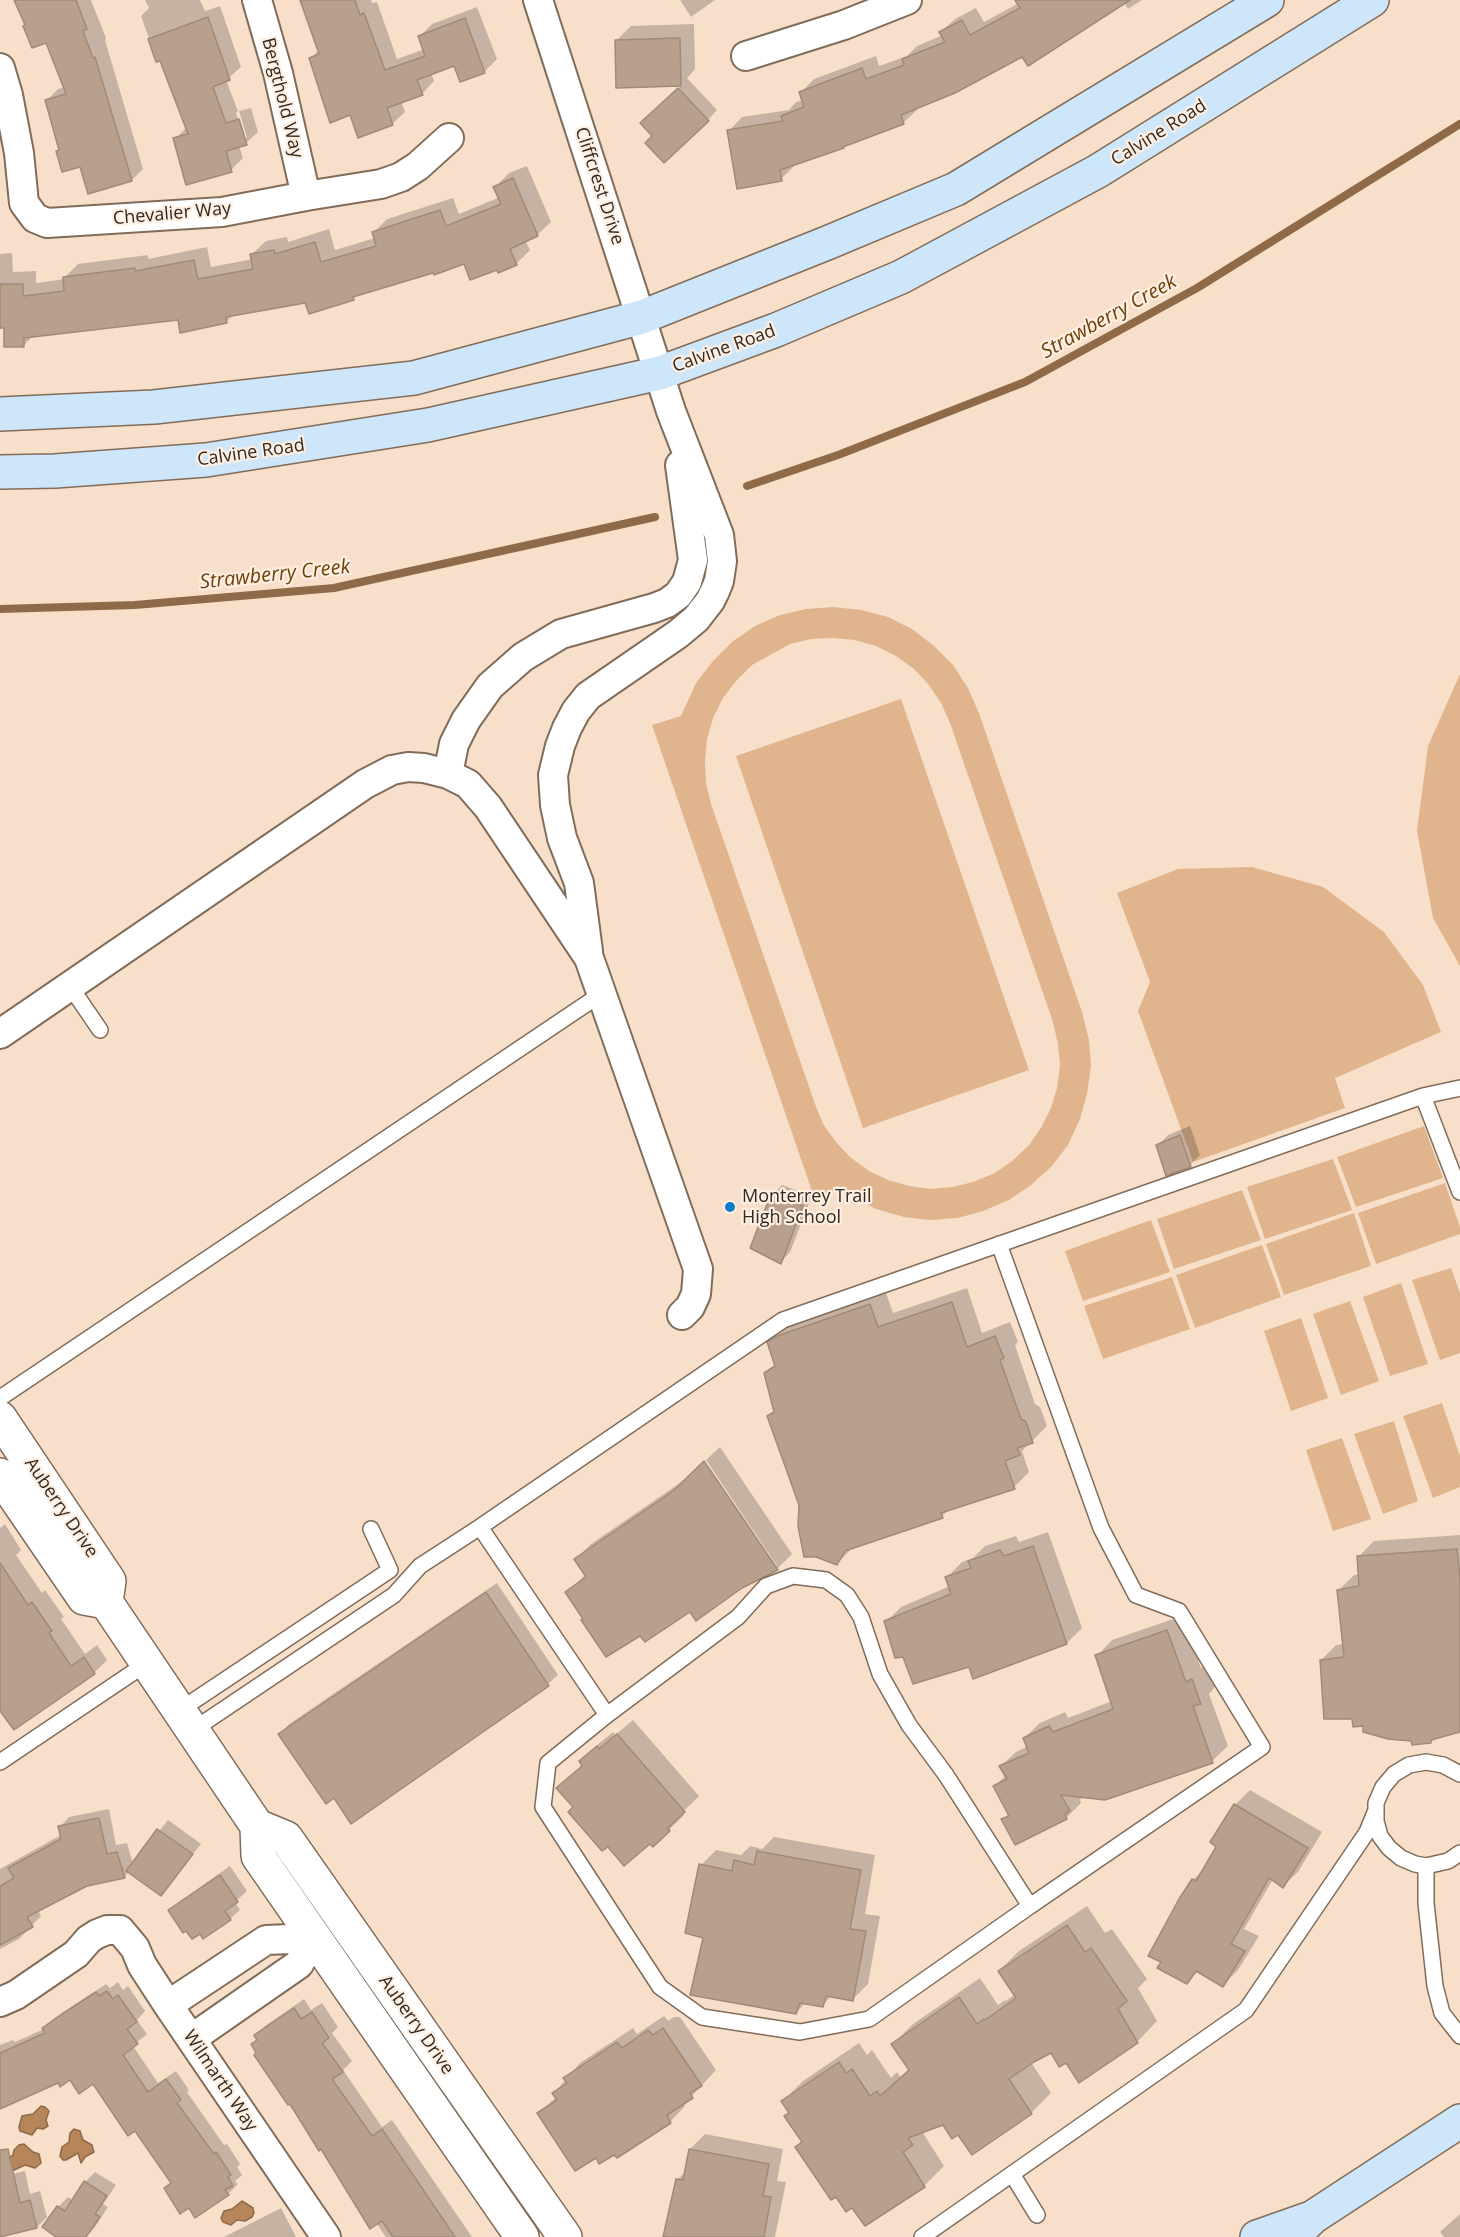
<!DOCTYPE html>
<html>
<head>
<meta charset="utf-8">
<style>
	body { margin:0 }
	canvas { display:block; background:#f8dfca }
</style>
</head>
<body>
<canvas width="1460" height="2237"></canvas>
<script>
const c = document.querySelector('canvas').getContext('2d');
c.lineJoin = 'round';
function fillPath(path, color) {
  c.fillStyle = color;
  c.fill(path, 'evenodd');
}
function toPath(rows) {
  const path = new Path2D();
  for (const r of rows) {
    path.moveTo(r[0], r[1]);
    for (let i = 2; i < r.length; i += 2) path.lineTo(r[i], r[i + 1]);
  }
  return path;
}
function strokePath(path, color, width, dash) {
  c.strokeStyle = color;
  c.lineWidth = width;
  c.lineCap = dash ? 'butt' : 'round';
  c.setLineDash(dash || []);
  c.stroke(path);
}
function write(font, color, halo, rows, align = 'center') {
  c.font = font + ' "Open Sans",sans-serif';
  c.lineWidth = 4.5;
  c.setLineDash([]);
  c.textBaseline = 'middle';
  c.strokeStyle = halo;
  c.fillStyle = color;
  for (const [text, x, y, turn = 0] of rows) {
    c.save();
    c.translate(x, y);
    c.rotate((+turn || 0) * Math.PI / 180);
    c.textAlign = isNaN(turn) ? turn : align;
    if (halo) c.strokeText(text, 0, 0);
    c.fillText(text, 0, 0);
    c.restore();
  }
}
const green = toPath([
	[834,607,861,610,888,617,912,629,934,646,953,665,968,688,979,713,1082,1012,1089,1040,1091,1066,1087,1094,1080,1119,1068,1145,1052,1166,1031,1185,1009,1200,983,1211,958,1218,930,1220,904,1217,876,1209,840,1189,814,1197,652,725,681,716,696,683,713,661,732,642,755,626,780,615,806,609],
	[833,638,855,640,876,646,896,656,914,669,929,685,941,703,950,723,1053,1022,1058,1044,1060,1065,1057,1088,1051,1108,1041,1128,1029,1145,1012,1161,995,1173,973,1182,953,1187,930,1189,909,1186,888,1180,869,1171,850,1157,836,1142,823,1124,815,1104,711,804,706,783,705,761,707,739,713,718,723,698,736,681,752,665,790,644,811,639],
	[1460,674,1460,966,1433,918,1417,831,1428,746],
	[901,699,1029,1070,863,1128,736,756],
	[1252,867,1323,887,1384,932,1423,985,1441,1032,1335,1078,1345,1108,1193,1162,1138,1011,1150,982,1117,893,1178,869],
	[1424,1126,1443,1178,1356,1207,1337,1157],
	[1333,1159,1352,1210,1265,1239,1247,1187],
	[1445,1183,1460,1227,1460,1234,1376,1264,1358,1213],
	[1242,1190,1261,1240,1174,1269,1157,1219],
	[1354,1213,1371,1266,1284,1295,1266,1244],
	[1151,1220,1170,1272,1083,1301,1065,1251],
	[1262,1245,1281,1297,1195,1328,1176,1275],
	[1451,1268,1460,1293,1460,1353,1440,1360,1412,1280],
	[1172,1277,1190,1329,1103,1359,1084,1306],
	[1401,1283,1428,1364,1390,1376,1363,1297],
	[1350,1301,1379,1381,1341,1395,1313,1314],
	[1301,1318,1328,1398,1291,1411,1264,1331],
	[1442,1403,1460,1456,1460,1487,1433,1498,1403,1416],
	[1394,1421,1418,1501,1383,1514,1354,1434],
	[1342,1438,1371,1519,1333,1531,1306,1450]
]);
const water = toPath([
	[41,2106,45,2107,49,2111,46,2120,48,2126,43,2129,37,2128,32,2135,20,2131,19,2127,22,2116,33,2114,41,2106],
	[74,2129,80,2131,83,2140,92,2145,93,2149,94,2152,85,2157,81,2163,78,2153,66,2160,63,2160,60,2156,62,2147,69,2142,70,2133,74,2129],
	[24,2144,33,2152,39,2154,41,2163,35,2168,25,2165,12,2171,8,2159,13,2155,14,2150,19,2145,24,2144],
	[242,2201,253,2208,254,2213,252,2217,245,2221,237,2220,231,2225,223,2222,221,2218,224,2211,232,2209,242,2201]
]);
const shadow = toPath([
	[15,0,91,0,106,38,105,40,143,169,132,180,81,165,57,151,61,148,47,100,58,89,65,87,47,41,27,24],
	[145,0,200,0,205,11,220,6,241,67,226,80,238,111,236,112,243,138,247,138,239,111,251,108,258,132,246,143,239,146,243,158,231,170,175,139,187,127,161,59,157,61,141,16,149,8],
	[301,0,371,0,372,3,377,2,397,59,425,49,420,36,432,24,477,7,497,59,484,72,455,64,431,73,434,81,422,94,401,101,405,112,392,124,351,113,311,58,319,50],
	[680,0,715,0,691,17],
	[1017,0,1142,0,1128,9,1124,2,916,107,917,110,903,123,794,164,794,166,781,179,729,131,742,117,789,110,796,102,804,100,801,92,814,79,876,56,879,66,907,56,917,46,943,35,941,32,955,19,976,8,984,22,1019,3],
	[694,24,695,69,687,78,717,110,708,120,654,136,652,113,683,84,617,86,616,41,631,26],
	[527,166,551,222,537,235,525,240,530,250,516,264,497,268,465,262,358,294,353,299,306,301,234,314,226,322,179,318,34,335,24,345,5,326,0,326,0,254,12,253,13,272,36,271,36,283,65,279,65,277,78,264,148,255,148,259,207,247,211,267,253,259,252,254,266,241,287,237,288,242,329,229,335,250,375,238,373,233,387,219,453,198,459,214,500,197,495,187,509,173],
	[1190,1126,1200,1155,1190,1165,1158,1145,1168,1135],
	[782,1185,812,1196,790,1252,781,1262,773,1195],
	[967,1288,982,1333,1010,1322,1018,1342,1015,1345,1035,1404,1040,1407,1047,1426,1022,1451,1029,1472,1014,1487,951,1508,942,1516,852,1548,837,1564,800,1505,768,1416,775,1410,765,1374,776,1363,769,1343,794,1321,885,1290,893,1313],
	[720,1447,792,1554,777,1569,640,1634,584,1619,567,1592,586,1574,576,1559,591,1544,690,1476,773,1566,777,1566,706,1460],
	[5,1524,21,1550,16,1555,42,1593,45,1590,64,1617,61,1619,85,1654,97,1645,107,1660,94,1673,14,1728,0,1709,0,1528],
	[1048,1532,1082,1628,1067,1643,974,1677,969,1665,904,1655,886,1622,901,1607,950,1586,947,1577,962,1562,973,1558,985,1546,1016,1536,1019,1542],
	[1460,1535,1460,1730,1436,1737,1431,1742,1413,1740,1364,1724,1353,1718,1321,1660,1336,1645,1344,1644,1339,1590,1354,1575,1360,1574,1359,1556,1374,1541],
	[497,1583,558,1675,548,1684,449,1752,334,1796,280,1734,289,1724],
	[1182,1616,1201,1668,1207,1665,1215,1687,1209,1694,1228,1746,1212,1761,1105,1799,1083,1796,1080,1800,1081,1803,1066,1818,1003,1819,1009,1813,995,1786,1006,1775,1001,1766,1016,1752,1028,1746,1024,1738,1040,1723,1065,1712,1068,1718,1112,1701,1097,1656,1112,1640],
	[633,1720,699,1796,682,1813,684,1815,653,1845,575,1807,558,1788,583,1765,581,1761,596,1746,613,1732,615,1735],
	[1250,1790,1322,1832,1298,1872,1283,1886,1273,1879,1244,1929,1259,1936,1238,1970,1223,1985,1198,1971,1187,1983,1193,1880,1206,1867,1218,1847,1212,1842,1235,1805],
	[109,1809,116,1845,127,1843,133,1864,168,1820,201,1844,160,1895,129,1872,124,1877,87,1884,38,1910,41,1916,19,1939,0,1949,0,1869,61,1835,60,1827,69,1817],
	[774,1837,875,1855,865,1914,880,1916,868,1984,853,1999,832,1995,823,2005,806,2002,796,2013,705,1937,701,1865,716,1850,741,1855,750,1846,762,1849],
	[230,1866,247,1891,235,1902,240,1910,230,1919,200,1932,187,1929,170,1911,180,1901],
	[1087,1906,1105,1933,1112,1929,1147,1979,1138,1988,1157,2021,1137,2042,1080,2081,1066,2061,1051,2051,1031,2062,1051,2093,1031,2113,959,2133,944,2123,925,2130,923,2133,944,2166,924,2186,853,2206,797,2147,803,2141,783,2101,803,2081,859,2043,867,2055,872,2050,891,2078,897,2072,900,2077,910,2069,893,2044,913,2024,980,1978,998,2005,1005,2000,1006,2001,1015,1994,999,1971,1019,1951],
	[118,1982,123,1990,128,1986,145,2011,137,2020,147,2034,133,2046,158,2083,176,2071,189,2090,187,2092,224,2145,227,2144,240,2164,237,2167,242,2175,235,2181,238,2184,228,2194,166,2188,172,2181,135,2129,93,2082,71,2078,58,2081,0,2107,0,2045,13,2040,15,2042,44,2029,53,2019,106,1984,110,1988],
	[304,1999,311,2010,322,2003,338,2027,332,2033,352,2061,343,2070,382,2127,392,2120,472,2237,386,2237,322,2147,253,2044,258,2039,256,2036,265,2026],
	[664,2016,668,2021,674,2017,680,2017,716,2070,692,2096,683,2103,685,2106,670,2122,615,2153,596,2155,539,2114,556,2097,554,2093,580,2063,633,2028,637,2034],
	[705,2134,783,2149,777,2181,786,2182,775,2237,665,2237,677,2180,686,2171,690,2149],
	[25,2171,30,2194,40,2191,47,2217,37,2227,0,2237,0,2177],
	[95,2172,116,2185,103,2204,108,2207,95,2227,85,2237,59,2237,58,2207,68,2197,73,2200,85,2182],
	[281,2208,296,2237,224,2237],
	[1460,2214,1460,2237,1444,2237,1440,2232]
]);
const stream = toPath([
	[747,486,838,455,1025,382,1197,288,1460,124],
	[0,609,135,605,334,588,655,517]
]);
const building = toPath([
	[14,0,76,0,87,29,83,31,93,58,95,57,132,181,88,194,80,167,62,172,56,151,59,150,45,100,66,94,46,43,32,48,23,26,25,25,14,0],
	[300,0,355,0,360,15,364,13,385,70,425,56,418,36,465,18,485,73,460,82,454,66,417,80,423,95,387,108,393,125,358,138,350,115,330,123,309,58,319,54,300,0],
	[1015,0,1130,0,1028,66,1022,57,955,93,901,115,904,124,843,147,844,148,780,170,782,181,737,189,727,130,783,121,781,116,804,107,799,92,862,68,866,79,904,65,902,59,945,42,939,32,962,20,970,35,1020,8,1015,0],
	[208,17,230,80,213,87,226,123,239,119,247,145,226,151,232,172,186,185,173,138,188,134,160,61,156,62,148,39,208,17],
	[680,38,681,86,616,88,615,40,680,38],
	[678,88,709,121,664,163,645,143,652,136,640,123,678,88],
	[513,178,538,236,510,249,517,265,498,273,497,270,470,280,464,264,434,275,433,273,353,297,354,300,309,314,305,303,226,317,227,323,180,333,178,320,24,338,24,347,4,347,4,328,0,328,0,284,23,284,23,296,64,291,63,277,135,268,135,271,194,260,198,279,253,269,250,254,274,250,275,254,315,242,321,262,376,246,372,232,440,210,446,226,501,204,493,187,513,178],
	[1180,1135,1191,1167,1166,1176,1156,1145,1180,1135],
	[771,1194,803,1206,781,1264,750,1248,771,1194],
	[952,1302,967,1347,995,1336,1004,1358,1000,1360,1021,1419,1026,1422,1033,1443,1017,1448,1020,1455,1005,1461,1015,1489,941,1513,943,1518,845,1551,837,1565,816,1557,804,1557,798,1526,799,1505,767,1416,774,1412,764,1373,775,1366,767,1342,777,1336,870,1304,878,1327,952,1302],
	[704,1461,778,1570,742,1588,696,1621,690,1612,645,1642,640,1636,606,1657,581,1620,583,1619,565,1592,586,1577,574,1559,673,1491,704,1461],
	[1033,1546,1067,1644,973,1679,969,1667,913,1684,903,1657,895,1658,884,1621,951,1594,945,1577,971,1568,968,1561,1000,1550,1004,1556,1033,1546],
	[1457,1549,1460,1577,1460,1732,1431,1740,1431,1743,1412,1745,1411,1741,1388,1739,1363,1732,1363,1726,1353,1727,1352,1719,1324,1719,1320,1660,1344,1657,1337,1590,1359,1586,1357,1556,1457,1549],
	[0,1563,28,1605,32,1602,52,1631,49,1633,71,1666,84,1657,95,1674,14,1730,0,1711,0,1563],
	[486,1592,549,1686,351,1824,334,1798,326,1804,278,1734,486,1592],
	[1167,1630,1186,1682,1192,1679,1201,1704,1193,1706,1213,1763,1105,1800,1061,1795,1070,1811,1065,1814,1067,1819,1015,1845,1001,1819,1009,1816,993,1786,1007,1779,999,1766,1029,1753,1023,1738,1049,1726,1053,1732,1113,1709,1095,1655,1167,1630],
	[617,1734,685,1812,668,1828,670,1831,653,1847,650,1844,624,1866,608,1847,602,1851,568,1812,573,1807,556,1788,582,1766,579,1761,597,1746,599,1749,617,1734],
	[1234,1804,1308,1848,1283,1888,1269,1878,1231,1944,1245,1951,1223,1987,1196,1971,1187,1984,1157,1968,1161,1962,1148,1956,1179,1899,1192,1879,1196,1881,1216,1847,1210,1842,1234,1804],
	[99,1818,107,1854,117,1852,125,1878,87,1886,27,1917,33,1927,0,1945,0,1886,14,1878,8,1868,61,1839,58,1826,99,1818],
	[157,1829,193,1854,161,1896,126,1871,157,1829],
	[757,1851,861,1870,850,1929,866,1931,853,2001,826,1996,823,2007,800,2003,796,2014,690,1995,703,1938,685,1933,699,1864,732,1871,734,1860,754,1865,757,1851],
	[220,1875,238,1902,225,1911,231,1920,203,1939,200,1934,192,1939,186,1931,183,1933,168,1910,220,1875],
	[1067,1925,1085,1952,1091,1948,1127,2001,1118,2009,1138,2043,1079,2083,1066,2063,1059,2067,1051,2053,1034,2062,1009,2079,1032,2114,972,2155,958,2135,952,2139,943,2125,908,2138,913,2145,903,2152,925,2187,865,2226,852,2208,846,2212,836,2197,831,2200,795,2147,802,2142,784,2116,789,2113,781,2101,839,2062,846,2073,852,2069,870,2096,877,2091,880,2096,909,2070,891,2044,959,1997,977,2024,984,2019,985,2020,1016,1998,998,1971,1067,1925],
	[107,1991,113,1999,118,1995,137,2022,127,2029,138,2044,123,2055,148,2092,166,2079,181,2100,177,2103,214,2154,216,2152,231,2175,228,2177,233,2186,225,2190,229,2195,195,2218,189,2208,180,2214,164,2188,171,2183,135,2131,128,2136,93,2084,79,2094,70,2080,60,2087,58,2083,0,2109,0,2053,45,2033,42,2028,62,2014,96,1992,99,1996,107,1991],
	[294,2008,301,2019,312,2012,329,2038,322,2043,343,2072,332,2079,372,2136,382,2129,455,2237,393,2237,382,2221,370,2229,321,2149,319,2151,290,2104,288,2105,254,2055,256,2053,251,2044,257,2040,254,2035,294,2008],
	[663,2028,702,2086,690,2093,693,2098,667,2115,671,2123,617,2158,614,2155,599,2164,596,2158,575,2171,537,2113,557,2100,552,2093,567,2083,563,2078,617,2042,622,2048,648,2030,653,2035,663,2028],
	[8,2149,20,2203,30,2200,37,2228,0,2237,0,2150,8,2149],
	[689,2149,769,2164,763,2196,771,2197,764,2237,663,2237,676,2179,683,2180,689,2149],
	[84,2181,107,2196,95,2214,100,2217,86,2237,56,2237,42,2227,57,2206,65,2211,84,2181]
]);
const service = toPath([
	[70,986,100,1030],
	[1423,1096,1460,1192],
	[0,1398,601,994],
	[480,1527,607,1715,738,1617,766,1586,793,1576,826,1580,847,1595,861,1617,880,1674,909,1725,946,1775,1030,1906,1262,1747,1179,1611,1136,1595,1101,1528,999,1244],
	[180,1710,390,1570,371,1529],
	[607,1715,548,1763,543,1807,660,1987,702,2017,800,2032,869,2019,1030,1906],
	[193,1730,394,1595,420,1566,480,1527,783,1320,1423,1096,1460,1088],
	[0,1762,147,1663],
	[1460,1774,1443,1765,1426,1762,1409,1765,1394,1774,1383,1787,1376,1803,1376,1821,1380,1836,1389,1848,1401,1858,1415,1864,1426,1866,1448,1861,1460,1853],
	[1426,1866,1426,1903,1435,1986,1442,2013,1460,2036],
	[1012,2174,1037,2215],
	[922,2237,1246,2010,1367,1832,1376,1810]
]);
const minor = toPath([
	[257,0,278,73,306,196],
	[538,0,671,411,719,535,722,561,719,581,715,591,710,601,696,619,678,634,588,696,576,711,567,728,560,746,553,775,555,805,562,838,579,883,588,951],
	[746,56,844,25,907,0],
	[0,68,8,95,19,153,24,203,35,218,47,223,222,212,306,196,381,184,401,177,418,166,449,138],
	[448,774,454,744,466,720,490,686,523,657,561,634,654,608,667,603,678,595,687,582,693,560,680,465],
	[0,1034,365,784,392,770,408,767,424,768,448,774,468,784,488,807,589,958,698,1269,696,1294,690,1307,682,1315],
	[0,2002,16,1995,76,1954,89,1939,97,1934,107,1930,120,1930,135,1948,142,1965,168,2005,326,2237],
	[168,2005,266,1940,313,1938,299,1964,191,2039]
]);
const tertiary = toPath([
	[0,1418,109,1581,106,1602,257,1826,258,1856,522,2237],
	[0,1475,84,1598,106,1602],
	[257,1826,286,1838,565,2237]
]);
const secondary = toPath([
	[0,414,154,407,414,378,642,317,827,243,956,189,1267,0],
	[0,472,55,471,206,460,428,425,660,373,776,330,901,277,1098,171,1372,0],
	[1257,2237,1311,2218],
	[1292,2237,1313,2217,1460,2121]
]);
const markers = [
	[730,1207,6,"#087dc7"]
];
const streetNames = [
	["Bergthold Way",282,98,76],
	["Calvine Road",1159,133,-32],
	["Cliffcrest Drive",599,186,72],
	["Chevalier Way",172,214,-5],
	["Calvine Road",724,349,-20],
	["Calvine Road",251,453,-8],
	["Auberry Drive",61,1508,56],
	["Auberry Drive",416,2025,55],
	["Wilmarth Way",220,2081,56]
];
const poiNames = [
	["Monterrey Trail",742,1197],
	["High School",742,1218]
];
const waterNames = [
	["Strawberry Creek",1109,317,-29],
	["Strawberry Creek",275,575,-6]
];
fillPath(green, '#e0b58e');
fillPath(water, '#b6865a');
strokePath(water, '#8e6a49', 1.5);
fillPath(shadow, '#0003');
strokePath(stream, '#8e6a49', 8);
fillPath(building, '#b8a08d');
strokePath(building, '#a18a77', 1.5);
strokePath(service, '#816c59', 18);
strokePath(minor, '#816c59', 32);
strokePath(tertiary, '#816c59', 36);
strokePath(secondary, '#816c59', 36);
strokePath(service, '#fff', 15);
strokePath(minor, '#fff', 28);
strokePath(tertiary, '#fff', 33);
strokePath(secondary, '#cee6fa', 33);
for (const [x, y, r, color] of markers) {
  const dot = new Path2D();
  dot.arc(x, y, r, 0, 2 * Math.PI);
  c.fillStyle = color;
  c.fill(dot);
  strokePath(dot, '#feefe2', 2);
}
write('18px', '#312820', '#feefe2', streetNames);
write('18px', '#312820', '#feefe2', poiNames, 'left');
write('italic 20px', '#6f4008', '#feefe2', waterNames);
</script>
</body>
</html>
